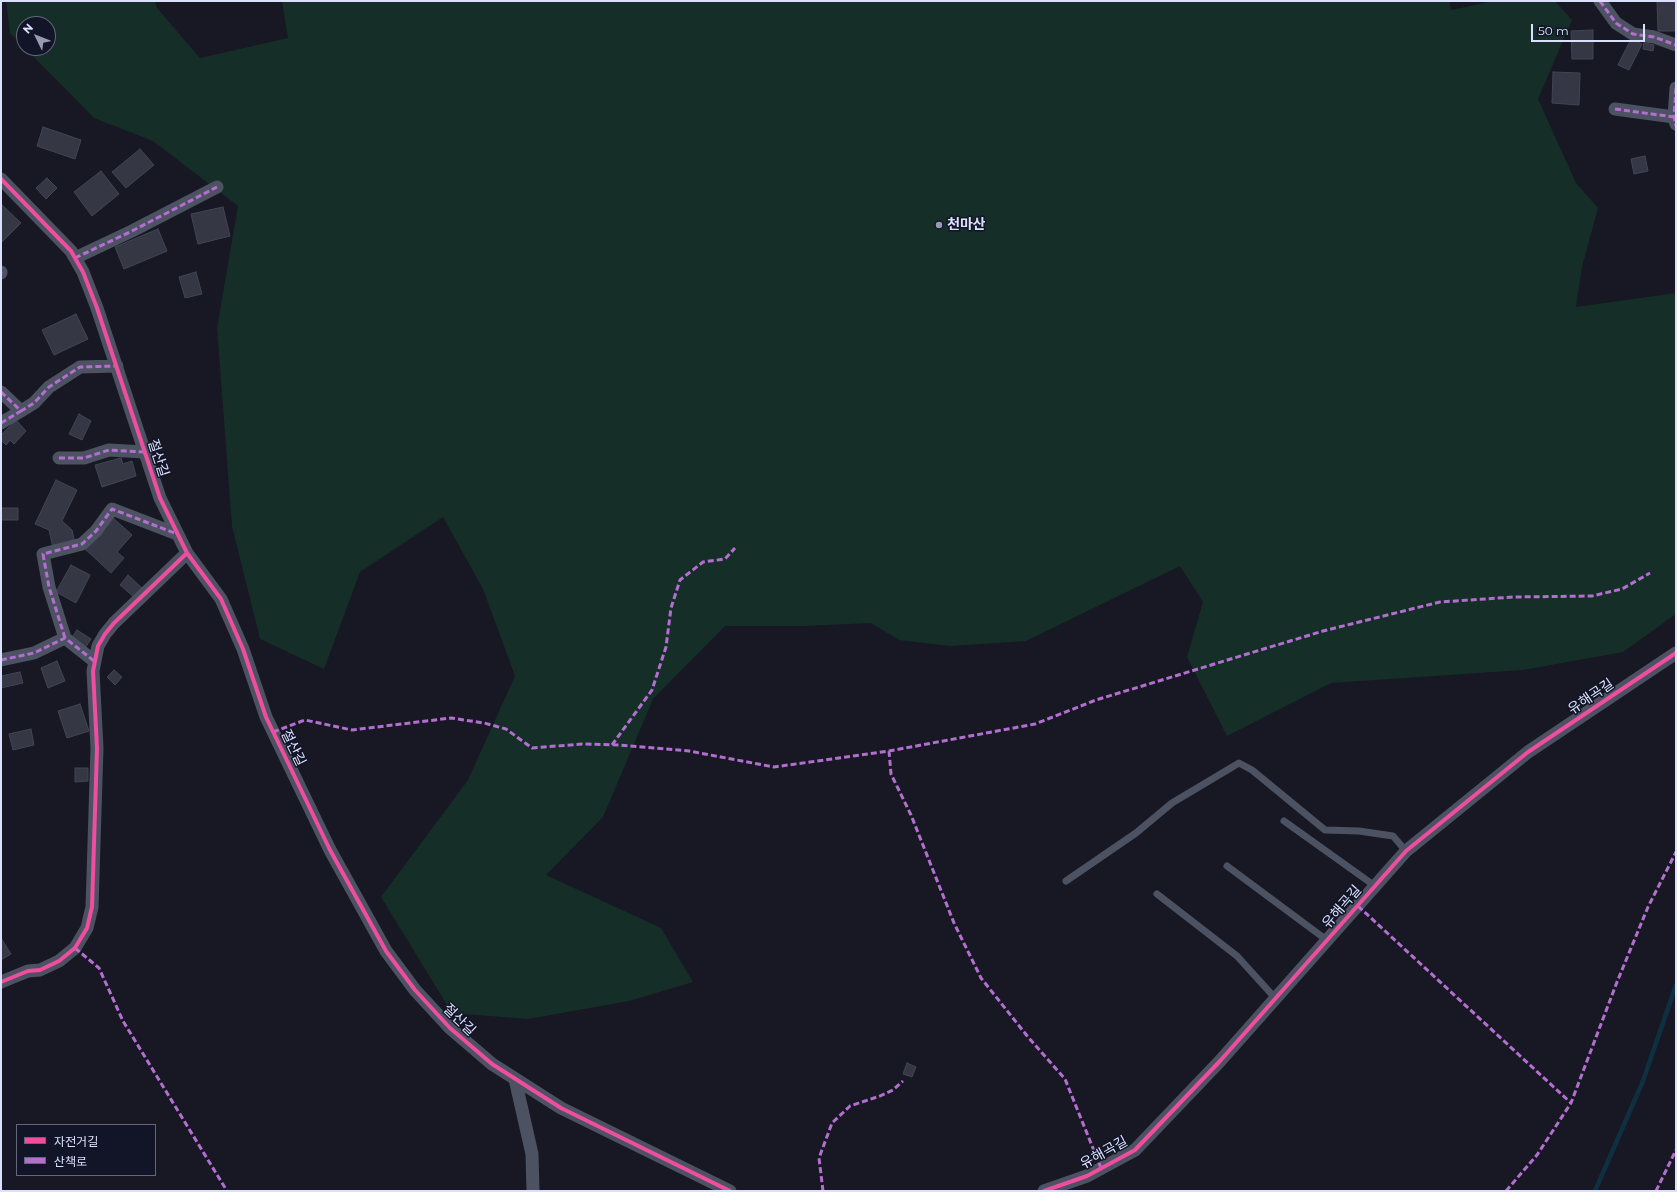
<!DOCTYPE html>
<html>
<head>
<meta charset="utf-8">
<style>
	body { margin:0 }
	#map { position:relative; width:1677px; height:1192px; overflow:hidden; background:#171823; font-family:Montserrat,"Noto Sans KR",sans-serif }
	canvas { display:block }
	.frame { position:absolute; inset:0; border:2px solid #dbe1fd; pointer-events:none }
	.legend { position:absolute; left:16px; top:1124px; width:140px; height:52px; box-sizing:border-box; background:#121528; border:1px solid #62677d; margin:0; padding:5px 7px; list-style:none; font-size:12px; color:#dbe1fd }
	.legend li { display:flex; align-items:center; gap:8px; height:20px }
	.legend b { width:20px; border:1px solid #62677d }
	.north { position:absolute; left:16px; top:16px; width:40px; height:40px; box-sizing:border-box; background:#121528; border:1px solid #62677d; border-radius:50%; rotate:313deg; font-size:11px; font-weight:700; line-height:16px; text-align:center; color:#dbe1fd }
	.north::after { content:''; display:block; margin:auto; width:14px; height:18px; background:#969bb1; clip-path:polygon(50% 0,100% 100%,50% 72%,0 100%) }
	.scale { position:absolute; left:1531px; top:24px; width:114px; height:18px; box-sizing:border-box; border:2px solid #dbe1fd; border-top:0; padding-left:5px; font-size:12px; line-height:14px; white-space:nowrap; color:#dbe1fd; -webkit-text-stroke:3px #121528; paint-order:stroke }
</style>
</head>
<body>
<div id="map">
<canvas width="1677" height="1192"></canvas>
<div class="frame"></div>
<ul class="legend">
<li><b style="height:5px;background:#ef4d9e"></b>자전거길</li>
<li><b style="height:5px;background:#b36fd0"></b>산책로</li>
</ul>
<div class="north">N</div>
<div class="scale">50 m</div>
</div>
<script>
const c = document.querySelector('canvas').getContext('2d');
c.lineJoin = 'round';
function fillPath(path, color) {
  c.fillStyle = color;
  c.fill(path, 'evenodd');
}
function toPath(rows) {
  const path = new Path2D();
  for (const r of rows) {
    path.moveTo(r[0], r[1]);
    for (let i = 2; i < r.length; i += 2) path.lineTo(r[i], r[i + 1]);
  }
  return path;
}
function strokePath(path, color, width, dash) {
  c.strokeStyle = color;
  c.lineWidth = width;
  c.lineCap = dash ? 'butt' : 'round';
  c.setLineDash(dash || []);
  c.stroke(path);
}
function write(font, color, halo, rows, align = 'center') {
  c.font = font + ' Montserrat,"Noto Sans KR",sans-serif';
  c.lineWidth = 3;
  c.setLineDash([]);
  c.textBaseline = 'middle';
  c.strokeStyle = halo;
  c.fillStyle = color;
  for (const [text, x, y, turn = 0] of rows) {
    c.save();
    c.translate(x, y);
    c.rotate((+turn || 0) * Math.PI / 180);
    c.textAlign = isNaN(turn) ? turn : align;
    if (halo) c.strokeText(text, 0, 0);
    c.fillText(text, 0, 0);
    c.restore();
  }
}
const green = toPath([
	[6,1,155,1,157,8,200,58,288,38,282,1,1449,1,1451,10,1494,1,1555,1,1572,20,1538,99,1576,183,1598,208,1582,267,1576,307,1676,293,1676,614,1623,652,1523,670,1331,683,1227,736,1187,657,1203,602,1180,566,1026,641,950,646,899,640,871,623,805,626,725,626,653,699,603,817,546,875,661,928,693,982,629,1001,528,1019,452,1013,381,897,468,780,515,676,483,589,443,517,360,572,324,669,260,639,232,526,217,328,238,206,153,141,94,118,25,48,48,48,48,24,24,24,24,47,10,33]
]);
const stream = toPath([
	[1595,1191,1643,1081,1676,985]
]);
const building = toPath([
	[1657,1,1676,1,1676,31,1658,31,1657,1],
	[1593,30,1593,59,1572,59,1571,31,1593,30],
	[1631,39,1642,44,1629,70,1618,65,1631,39],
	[1644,43,1654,45,1653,51,1643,49,1644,43],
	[1553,72,1580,73,1579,105,1552,103,1553,72],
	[43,127,81,140,75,159,37,146,43,127],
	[140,149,154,165,126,188,112,172,140,149],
	[1645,156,1648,171,1634,174,1631,159,1645,156],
	[101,171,119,194,92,216,74,192,101,171],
	[47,178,57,188,46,199,36,188,47,178],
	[2,205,21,223,1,243,1,206,2,205],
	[223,207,230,236,198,244,191,214,223,207],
	[158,229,167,251,124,269,115,247,158,229],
	[196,272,202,294,185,298,179,277,196,272],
	[76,314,88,339,54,355,42,330,76,314],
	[79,414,91,421,82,440,69,434,79,414],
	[16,420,26,431,14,444,10,440,6,445,1,440,1,435,16,420],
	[121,458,123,464,132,461,136,476,102,487,95,465,121,458],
	[56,480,77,490,62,521,72,530,75,543,53,548,49,530,35,524,56,480],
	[1,508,18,508,18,520,1,520,1,508],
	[112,517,132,535,117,552,124,558,111,573,84,548,112,517],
	[71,565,90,575,76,603,56,592,71,565],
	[128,575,143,589,135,598,120,585,128,575],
	[77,630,91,639,85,648,71,639,77,630],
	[57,661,65,681,48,688,41,668,57,661],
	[114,670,122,677,115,685,107,677,114,670],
	[20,672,23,683,1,688,1,676,20,672],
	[80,704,89,731,67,738,58,711,80,704],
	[31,729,34,745,13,750,9,734,31,729],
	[75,768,88,768,88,781,75,782,75,768],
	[1,938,11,954,1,960,1,938],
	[907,1063,916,1067,912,1077,903,1074,907,1063]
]);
const lane = toPath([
	[1284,821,1375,886],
	[1227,866,1328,941],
	[1066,881,1136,833,1172,803,1239,763,1252,770,1325,830,1359,831,1393,836,1406,851],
	[1157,894,1237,956,1276,999]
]);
const street = toPath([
	[1600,1,1616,23,1633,34,1654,37,1676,45],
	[1615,109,1674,117],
	[1676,124,1674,117,1676,88],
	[1,179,71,251,83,272,97,308,160,498,187,553,221,599,243,649,266,717,330,850,386,951,415,990,450,1028,492,1064,561,1108,730,1191],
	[75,258,132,231,217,187],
	[1,272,1,273],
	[1,392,21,411,34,403,49,387,80,367,117,366],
	[1,423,21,411],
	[59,458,84,458,109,450,145,452],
	[65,638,49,587,43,554,82,544,96,531,112,509,177,534],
	[1,660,34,653,65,638,94,661],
	[1,982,28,971,40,970,59,961,75,948,87,928,92,907,97,748,93,671,98,646,105,634,114,623,187,553],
	[515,1079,532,1154,533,1191],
	[1044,1191,1087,1176,1135,1150,1220,1061,1406,851,1528,752,1676,653]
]);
const quiet = toPath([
	[1600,1,1616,23,1633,34,1654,37,1676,45],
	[1676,88,1674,117,1676,126],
	[1615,109,1674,117],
	[75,258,132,231,217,187],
	[1,272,1,273],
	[1,392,21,411,34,403,49,387,80,367,117,366],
	[1,423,21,411],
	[59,458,84,458,109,450,145,452],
	[65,638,49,587,43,554,82,544,96,531,112,509,177,534],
	[1,660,34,653,65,638,94,661],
	[273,732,305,720,352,730,451,718,484,723,506,729,532,748,582,744,619,745,689,751,774,767,889,751,1035,724,1096,700,1323,631,1440,602,1514,597,1592,596,1622,589,1650,573],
	[612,745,652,690,666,647,671,608,680,580,703,562,725,559,735,548],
	[889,751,891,774,911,815,954,923,981,978,1028,1037,1065,1079,1101,1168],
	[1358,906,1571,1103],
	[75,948,99,968,123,1021,227,1191],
	[823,1191,819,1158,832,1123,850,1106,880,1096,893,1090,903,1081],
	[1506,1191,1537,1155,1571,1103,1617,982,1648,907,1676,852],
	[1656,1191,1676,1150]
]);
const cycleway = toPath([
	[1,179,71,251,83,272,97,308,160,498,187,553,221,599,243,649,266,717,330,850,386,951,415,990,450,1028,492,1064,561,1108,730,1191],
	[1,982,28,971,40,970,59,961,75,948,87,928,92,907,97,748,93,671,98,646,105,634,114,623,187,553],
	[1044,1191,1087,1176,1135,1150,1220,1061,1406,851,1528,752,1676,653]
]);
const markers = [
	[939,225,4,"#969bb1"]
];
const poiNames = [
	["천마산",947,225]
];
const streetNames = [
	["절산길",158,458,72],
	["유해곡길",1591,697,-34],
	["절산길",293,748,64],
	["유해곡길",1342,907,-49],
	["절산길",459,1020,44],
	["유해곡길",1104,1153,-29]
];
fillPath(green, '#152e27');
strokePath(stream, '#0f3041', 4.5);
fillPath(building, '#353744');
strokePath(building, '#424556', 1);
strokePath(lane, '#4d5262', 7);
strokePath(street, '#4d5262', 13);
strokePath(quiet, '#b36fd0', 3, [6, 3]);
strokePath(cycleway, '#ef4d9e', 4);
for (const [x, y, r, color] of markers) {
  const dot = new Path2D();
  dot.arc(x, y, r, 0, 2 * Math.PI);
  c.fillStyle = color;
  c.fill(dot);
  strokePath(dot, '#121528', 1.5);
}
write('bold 14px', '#dbe1fd', '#121528', poiNames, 'left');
write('14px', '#dbe1fd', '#121528', streetNames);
</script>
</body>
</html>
